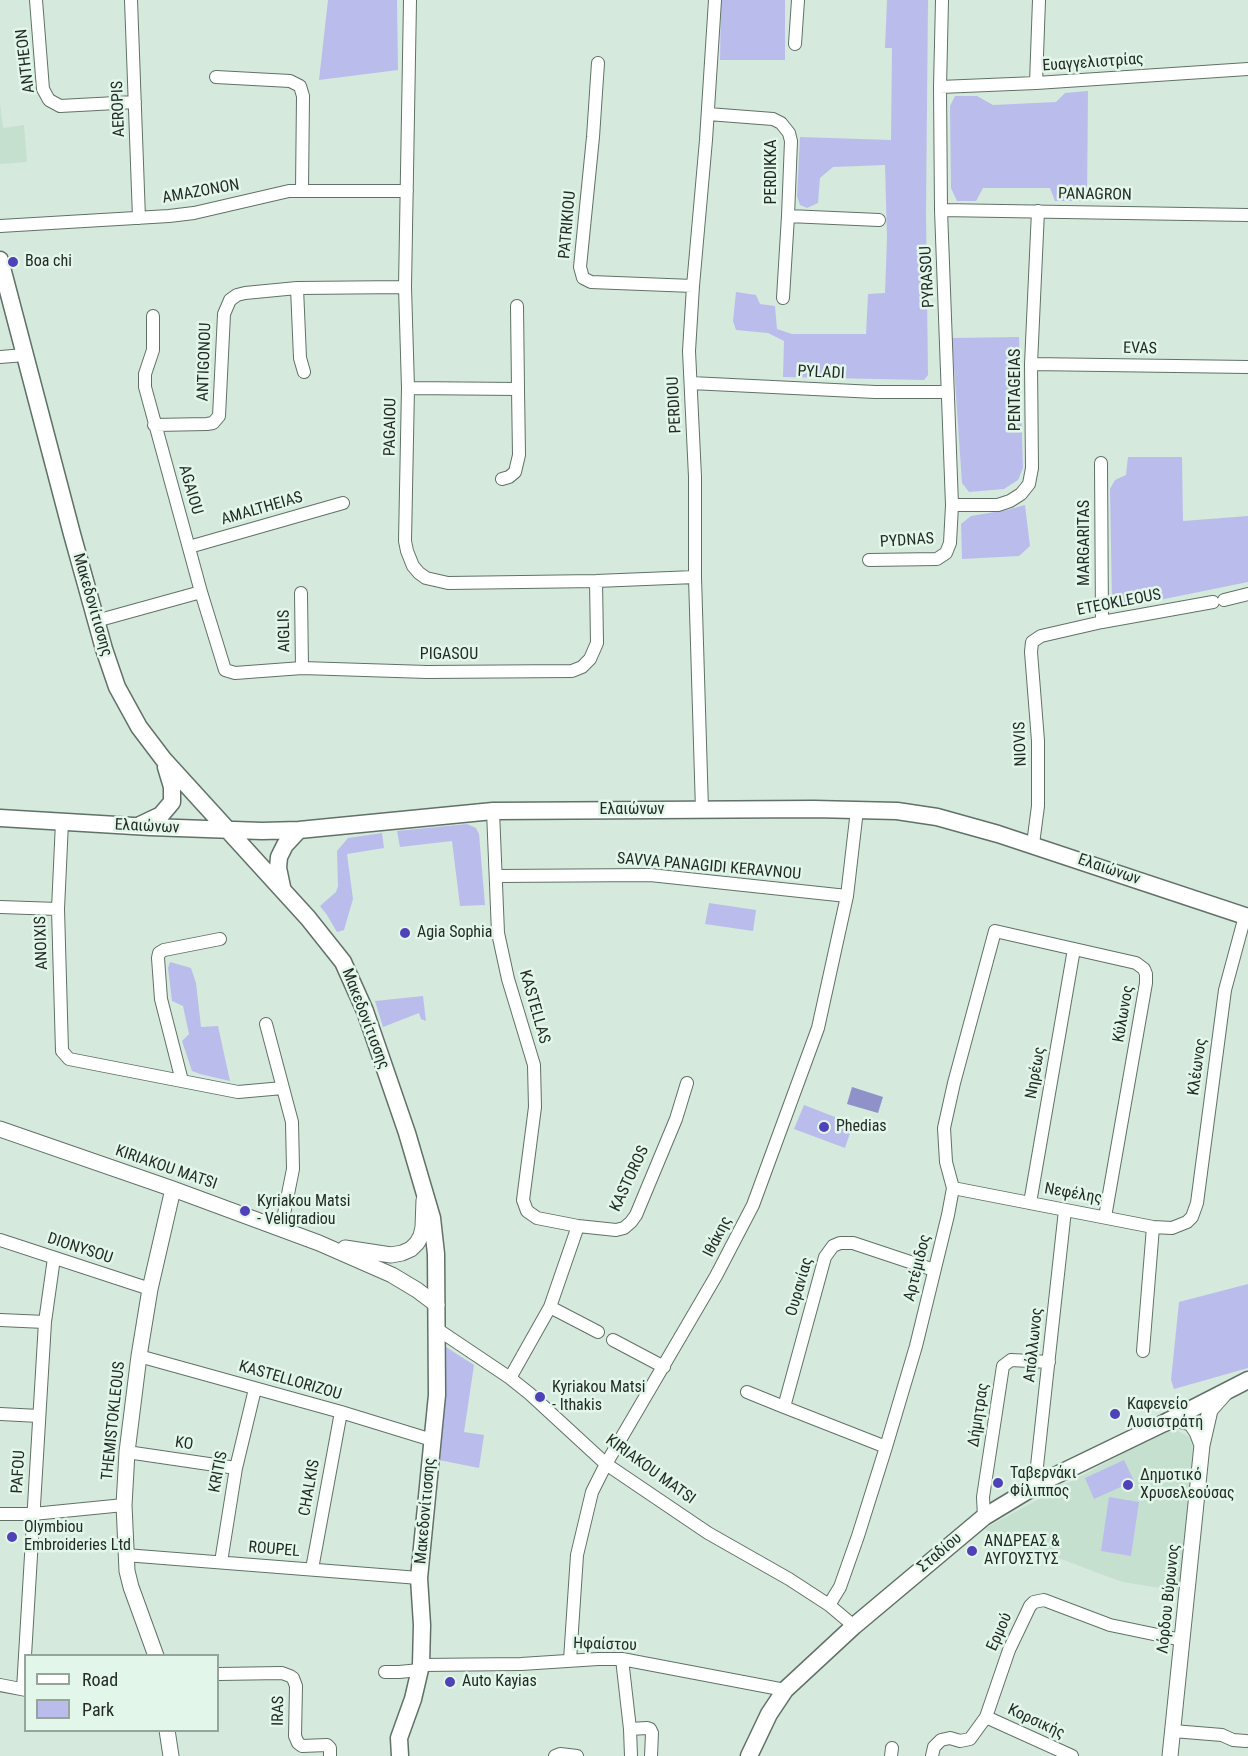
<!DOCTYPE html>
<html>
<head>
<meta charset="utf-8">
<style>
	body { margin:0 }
	#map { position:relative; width:1248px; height:1756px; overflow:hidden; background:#d5e9dc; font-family:"Roboto Condensed",sans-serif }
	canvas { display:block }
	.legend { position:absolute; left:24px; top:1654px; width:195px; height:78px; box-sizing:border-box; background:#e2f6e9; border:2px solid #96a59b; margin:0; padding:8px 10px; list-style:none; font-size:18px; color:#242b27 }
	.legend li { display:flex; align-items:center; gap:12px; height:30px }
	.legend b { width:30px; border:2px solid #96a59b }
</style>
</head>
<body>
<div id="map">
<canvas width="1248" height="1756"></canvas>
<ul class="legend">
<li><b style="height:8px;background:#fff"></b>Road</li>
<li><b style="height:16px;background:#babdec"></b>Park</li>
</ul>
</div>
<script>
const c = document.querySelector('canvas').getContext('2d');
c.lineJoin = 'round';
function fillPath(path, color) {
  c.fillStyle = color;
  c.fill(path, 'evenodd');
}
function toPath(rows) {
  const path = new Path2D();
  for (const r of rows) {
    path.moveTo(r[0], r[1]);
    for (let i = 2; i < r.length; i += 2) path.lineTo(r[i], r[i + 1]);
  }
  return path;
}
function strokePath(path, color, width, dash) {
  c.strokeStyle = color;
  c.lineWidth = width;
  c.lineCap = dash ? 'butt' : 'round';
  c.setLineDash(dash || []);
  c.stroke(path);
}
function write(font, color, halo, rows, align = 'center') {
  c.font = font + ' "Roboto Condensed",sans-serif';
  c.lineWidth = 5;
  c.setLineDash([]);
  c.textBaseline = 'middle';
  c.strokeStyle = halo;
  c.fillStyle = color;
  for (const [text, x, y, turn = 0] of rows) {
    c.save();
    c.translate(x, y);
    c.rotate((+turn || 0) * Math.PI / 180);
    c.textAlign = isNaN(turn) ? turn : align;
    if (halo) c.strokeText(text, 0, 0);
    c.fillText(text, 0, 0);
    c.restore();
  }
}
const built = toPath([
	[0,104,3,128,24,125,27,162,0,164],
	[1171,1427,1196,1441,1179,1591,1123,1582,1095,1572,984,1529]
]);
const green = toPath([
	[328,0,397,0,398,70,319,80],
	[721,0,785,0,785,60,720,60],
	[887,0,928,0,926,213,928,375,924,380,783,377,784,341,768,333,736,330,733,321,736,292,756,295,760,304,775,306,777,329,792,334,866,334,868,294,885,293,887,238,885,165,833,167,820,178,818,203,807,208,800,205,797,196,800,137,891,140,892,48,885,48],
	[1088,91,1087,201,1055,201,1050,188,983,188,976,201,957,201,951,188,950,106,955,96,977,96,993,105,1056,102,1065,93],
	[1019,337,1023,468,1018,480,1004,489,969,492,962,483,952,338],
	[1128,457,1182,457,1183,521,1248,516,1248,582,1125,607,1112,603,1110,489,1115,480,1126,475],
	[1025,505,1030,546,1019,556,962,559,961,524,971,516,1007,510],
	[467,824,476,828,479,834,485,905,460,906,452,841,400,847,397,831],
	[382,833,384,848,347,854,353,899,344,930,337,932,327,915,320,906,336,892,338,886,337,851,348,838],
	[709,903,756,910,753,931,705,924],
	[170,962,191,968,196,983,201,1027,218,1026,230,1081,200,1074,192,1071,182,1041,189,1034,183,1006,172,1001,168,968],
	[423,996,426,1021,421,1019,419,1013,383,1027,375,1001],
	[804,1105,853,1124,845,1148,794,1129],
	[1248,1284,1248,1368,1174,1389,1171,1380,1179,1302],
	[446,1347,474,1365,464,1432,484,1435,479,1468,439,1460,445,1396],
	[1124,1460,1134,1481,1094,1499,1085,1478],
	[1109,1497,1139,1502,1131,1556,1101,1551]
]);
const water = toPath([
	[852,1087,883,1097,878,1113,847,1104]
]);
const minor = toPath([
	[36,0,43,89,49,100,60,106,135,102],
	[131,0,139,218],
	[410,0,405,287,408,388,405,541,407,551,413,566,419,573,426,578,448,583,596,581,695,577],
	[795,44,798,0],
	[598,63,593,137,580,267,583,278,591,282,693,286],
	[216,77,290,81,300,86,303,96,302,190],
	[1036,83,1039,0],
	[940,87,1036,83,1248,69],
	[708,114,773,119,781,123,789,133,791,141,788,216,783,298],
	[941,210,1248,215],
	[788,216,879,220],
	[0,226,169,216,194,213,289,191,407,191],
	[297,288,300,358,304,372],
	[153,316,153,350,145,374,145,387,201,592,225,670,235,673,302,668,427,672,572,671,582,667,590,659,597,643,596,581],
	[0,357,25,355],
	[1031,364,1248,367],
	[691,383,875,392,948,392],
	[408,388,518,389,517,306],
	[154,425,207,424,213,423,219,416,224,314,230,300,237,295,245,293,297,288,405,287],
	[1101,463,1102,622],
	[502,479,509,477,515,472,519,455,518,389],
	[952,505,998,505,1010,501,1021,494,1029,484,1032,468,1031,364,1038,211],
	[189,547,343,503],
	[869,560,937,559,946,553,950,543,952,505,941,210,940,87,942,0],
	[301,593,302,668],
	[1224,600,1248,594],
	[96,621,201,592],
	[702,810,695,577,695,477,689,351,693,286,706,140,715,0],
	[493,811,498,933,508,979,534,1065,535,1107,523,1200,527,1211,537,1218,578,1226,616,1230,624,1228,631,1222,636,1215,676,1119,687,1083],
	[62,822,58,909,62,1051,69,1059,238,1092,283,1088],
	[1033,844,1038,806,1038,741,1031,652,1032,642,1041,636,1102,622,1213,602],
	[496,876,650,875,847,896],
	[0,907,58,909],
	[266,1024,292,1122,293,1169,281,1229],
	[182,1081,161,999,158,958,159,953,164,950,220,939],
	[953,1188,1153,1227,1172,1228,1187,1222,1192,1217,1197,1203,1225,990,1245,916],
	[1030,1203,1074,949],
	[0,1240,150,1289],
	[550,1307,598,1332],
	[0,1320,45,1322],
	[437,1329,510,1378,530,1394,606,1464,708,1533,789,1579,829,1605,854,1626],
	[613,1340,664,1367],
	[1143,1351,1153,1227],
	[139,1356,341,1412,432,1440],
	[510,1378,550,1307,578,1226],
	[747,1392,784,1407],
	[0,1414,39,1416],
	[886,1447,784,1407,825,1257,833,1246,840,1243,853,1243,934,1270],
	[127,1452,236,1468],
	[1042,1482,1039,1475,1037,1466,1065,1210],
	[0,1514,33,1514,124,1505],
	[984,1517,983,1497,1003,1366,1011,1360,1049,1362],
	[125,1555,419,1578],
	[221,1562,236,1468,255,1389],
	[312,1569,341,1412],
	[829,1605,840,1587,858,1536,886,1447,916,1346,948,1215,953,1188,946,1162,944,1128,954,1083,995,931,1136,963,1144,969,1146,974,1146,983,1105,1217],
	[622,1659,630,1729,631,1756],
	[570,1660,577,1555,592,1492,606,1464,716,1276,753,1205,818,1028,847,896,857,810],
	[421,1665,521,1664,598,1659,622,1659,785,1690],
	[385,1672,399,1672,420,1670],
	[218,1674,282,1673,290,1676,293,1678,296,1686,295,1736,298,1743,302,1746,327,1745,330,1748,330,1756],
	[0,1685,26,1690],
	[23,1689,45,1322,54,1258],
	[986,1717,1072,1756],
	[630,1729,647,1728,650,1729,652,1733,651,1756],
	[1173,1731,1222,1735,1233,1740,1246,1741],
	[555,1756,560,1754,577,1756],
	[891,1756,892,1748],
	[932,1756,934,1747,941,1740,950,1738,960,1741,970,1739,986,1717,1009,1650,1030,1606,1034,1602,1044,1600,1110,1625,1182,1640]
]);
const tertiary = toPath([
	[0,1129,173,1189,319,1243,392,1275,417,1290,437,1305],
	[345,1248,391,1255,402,1253,411,1249,417,1243,421,1236,423,1227,424,1200],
	[1166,1423,1179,1420,1191,1423,1197,1432,1202,1445],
	[156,1656,131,1587,127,1571,124,1505,127,1452,139,1356,150,1289,173,1189],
	[167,1730,171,1756],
	[1170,1756,1202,1445,1210,1410,1225,1393]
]);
const secondary = toPath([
	[0,260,72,534,104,649,117,687,139,727,164,760,308,918,343,962,365,1011,407,1133,432,1218,436,1254,437,1395,419,1578,422,1625,421,1665,413,1699,399,1738,400,1756],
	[0,818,150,827,262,831,299,830,493,811,814,809,897,811,937,817,998,834,1248,917],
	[140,825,161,815,172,802,172,787,166,767],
	[282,887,278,868,279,857,285,845,299,830],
	[749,1756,769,1714,785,1690,854,1626,984,1517,1042,1482,1164,1423,1248,1380]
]);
const markers = [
	[13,262,6,"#4f42b9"],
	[405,933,6,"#4f42b9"],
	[824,1127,6,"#4f42b9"],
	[245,1211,6,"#4f42b9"],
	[540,1397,6,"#4f42b9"],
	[1115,1414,6,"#4f42b9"],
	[998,1483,6,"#4f42b9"],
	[1128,1485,6,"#4f42b9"],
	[12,1537,6,"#4f42b9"],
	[972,1551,6,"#4f42b9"],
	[450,1682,6,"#4f42b9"]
];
const streetNames = [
	["ANTHEON",26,61,-97],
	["Ευαγγελιστρίας",1093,63,-4],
	["AEROPIS",119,109,-92],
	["PERDIKKA",772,172,-90],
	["AMAZONON",201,192,-10],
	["PANAGRON",1095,195,1],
	["PATRIKIOU",568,225,-85],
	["PYRASOU",928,277,-93],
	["EVAS",1140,349,1],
	["ANTIGONOU",205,362,-88],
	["PYLADI",821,373,3],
	["PENTAGEIAS",1016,390,-90],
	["PERDIOU",675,405,-93],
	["PAGAIOU",391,427,-89],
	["AGAIOU",190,490,74],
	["AMALTHEIAS",262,509,-16],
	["PYDNAS",907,541,-4],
	["MARGARITAS",1085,543,-90],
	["ETEOKLEOUS",1119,603,-11],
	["Μακεδονίτισσης",92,605,74],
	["AIGLIS",285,631,-91],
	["PIGASOU",449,655],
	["NIOVIS",1021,744,-92],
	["Ελαιώνων",632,810],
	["Ελαιώνων",147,827,3],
	["SAVVA PANAGIDI KERAVNOU",709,867,5],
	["Ελαιώνων",1109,870,19],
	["ANOIXIS",42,943,-92],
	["KASTELLAS",534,1007,74],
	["Κύλωνος",1124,1014,-80],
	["Μακεδονίτισσης",365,1019,69],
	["Κλέωνος",1198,1067,-82],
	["Νηρέως",1036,1073,-80],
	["KIRIAKOU MATSI",166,1168,19],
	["KASTOROS",630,1179,-65],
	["Νεφέλης",1073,1194,10],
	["Ιθάκης",718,1237,-63],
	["DIONYSOU",80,1249,18],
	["Αρτέμιδος",918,1268,-76],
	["Ουρανίας",800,1287,-74],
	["Απόλλωνος",1034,1345,-84],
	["KASTELLORIZOU",290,1381,16],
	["Δήμητρας",979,1415,-81],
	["THEMISTOKLEOUS",114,1421,-84],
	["KO",184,1444,8],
	["KIRIAKOU MATSI",650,1470,36],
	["PAFOU",19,1472,-87],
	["KRITIS",219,1472,-79],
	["CHALKIS",310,1488,-80],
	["Μακεδονίτισσης",426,1511,-85],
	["ROUPEL",274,1550,5],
	["Σταδίου",940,1553,-40],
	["Λόρδου Βύρωνος",1169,1599,-84],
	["Ερμού",1000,1632,-66],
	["Ηφαίστου",605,1645,2],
	["IRAS",279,1711,-89],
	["Κορσικής",1036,1722,25]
];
const poiNames = [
	["Boa chi",25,262],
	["Agia Sophia",417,933],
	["Phedias",836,1127],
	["Kyriakou Matsi",257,1202],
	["- Veligradiou",257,1220],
	["Kyriakou Matsi",552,1388],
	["- Ithakis",552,1406],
	["Καφενείο",1127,1405],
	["Λυσιστράτη",1127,1423],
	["Ταβερνάκι",1010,1474],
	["Φίλιππος",1010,1492],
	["Δημοτικό",1140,1476],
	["Χρυσελεούσας",1140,1494],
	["Olymbiou",24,1528],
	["Embroideries Ltd",24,1546],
	["ΑΝΔΡΕΑΣ &",984,1542],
	["ΑΥΓΟΥΣΤΥΣ",984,1560],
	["Auto Kayias",462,1682]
];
fillPath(built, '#c5e0cf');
fillPath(green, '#babdec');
fillPath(water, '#8f92c8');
strokePath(minor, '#607267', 14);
strokePath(tertiary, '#607267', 17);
strokePath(secondary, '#607267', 19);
strokePath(minor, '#fff', 12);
strokePath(tertiary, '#fff', 15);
strokePath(secondary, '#fff', 16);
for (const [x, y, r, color] of markers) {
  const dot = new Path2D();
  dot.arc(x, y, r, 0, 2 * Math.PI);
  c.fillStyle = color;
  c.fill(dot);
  strokePath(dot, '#e2f6e9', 2);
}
write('16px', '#242b27', '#e2f6e9', streetNames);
write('16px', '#242b27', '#e2f6e9', poiNames, 'left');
</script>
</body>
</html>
